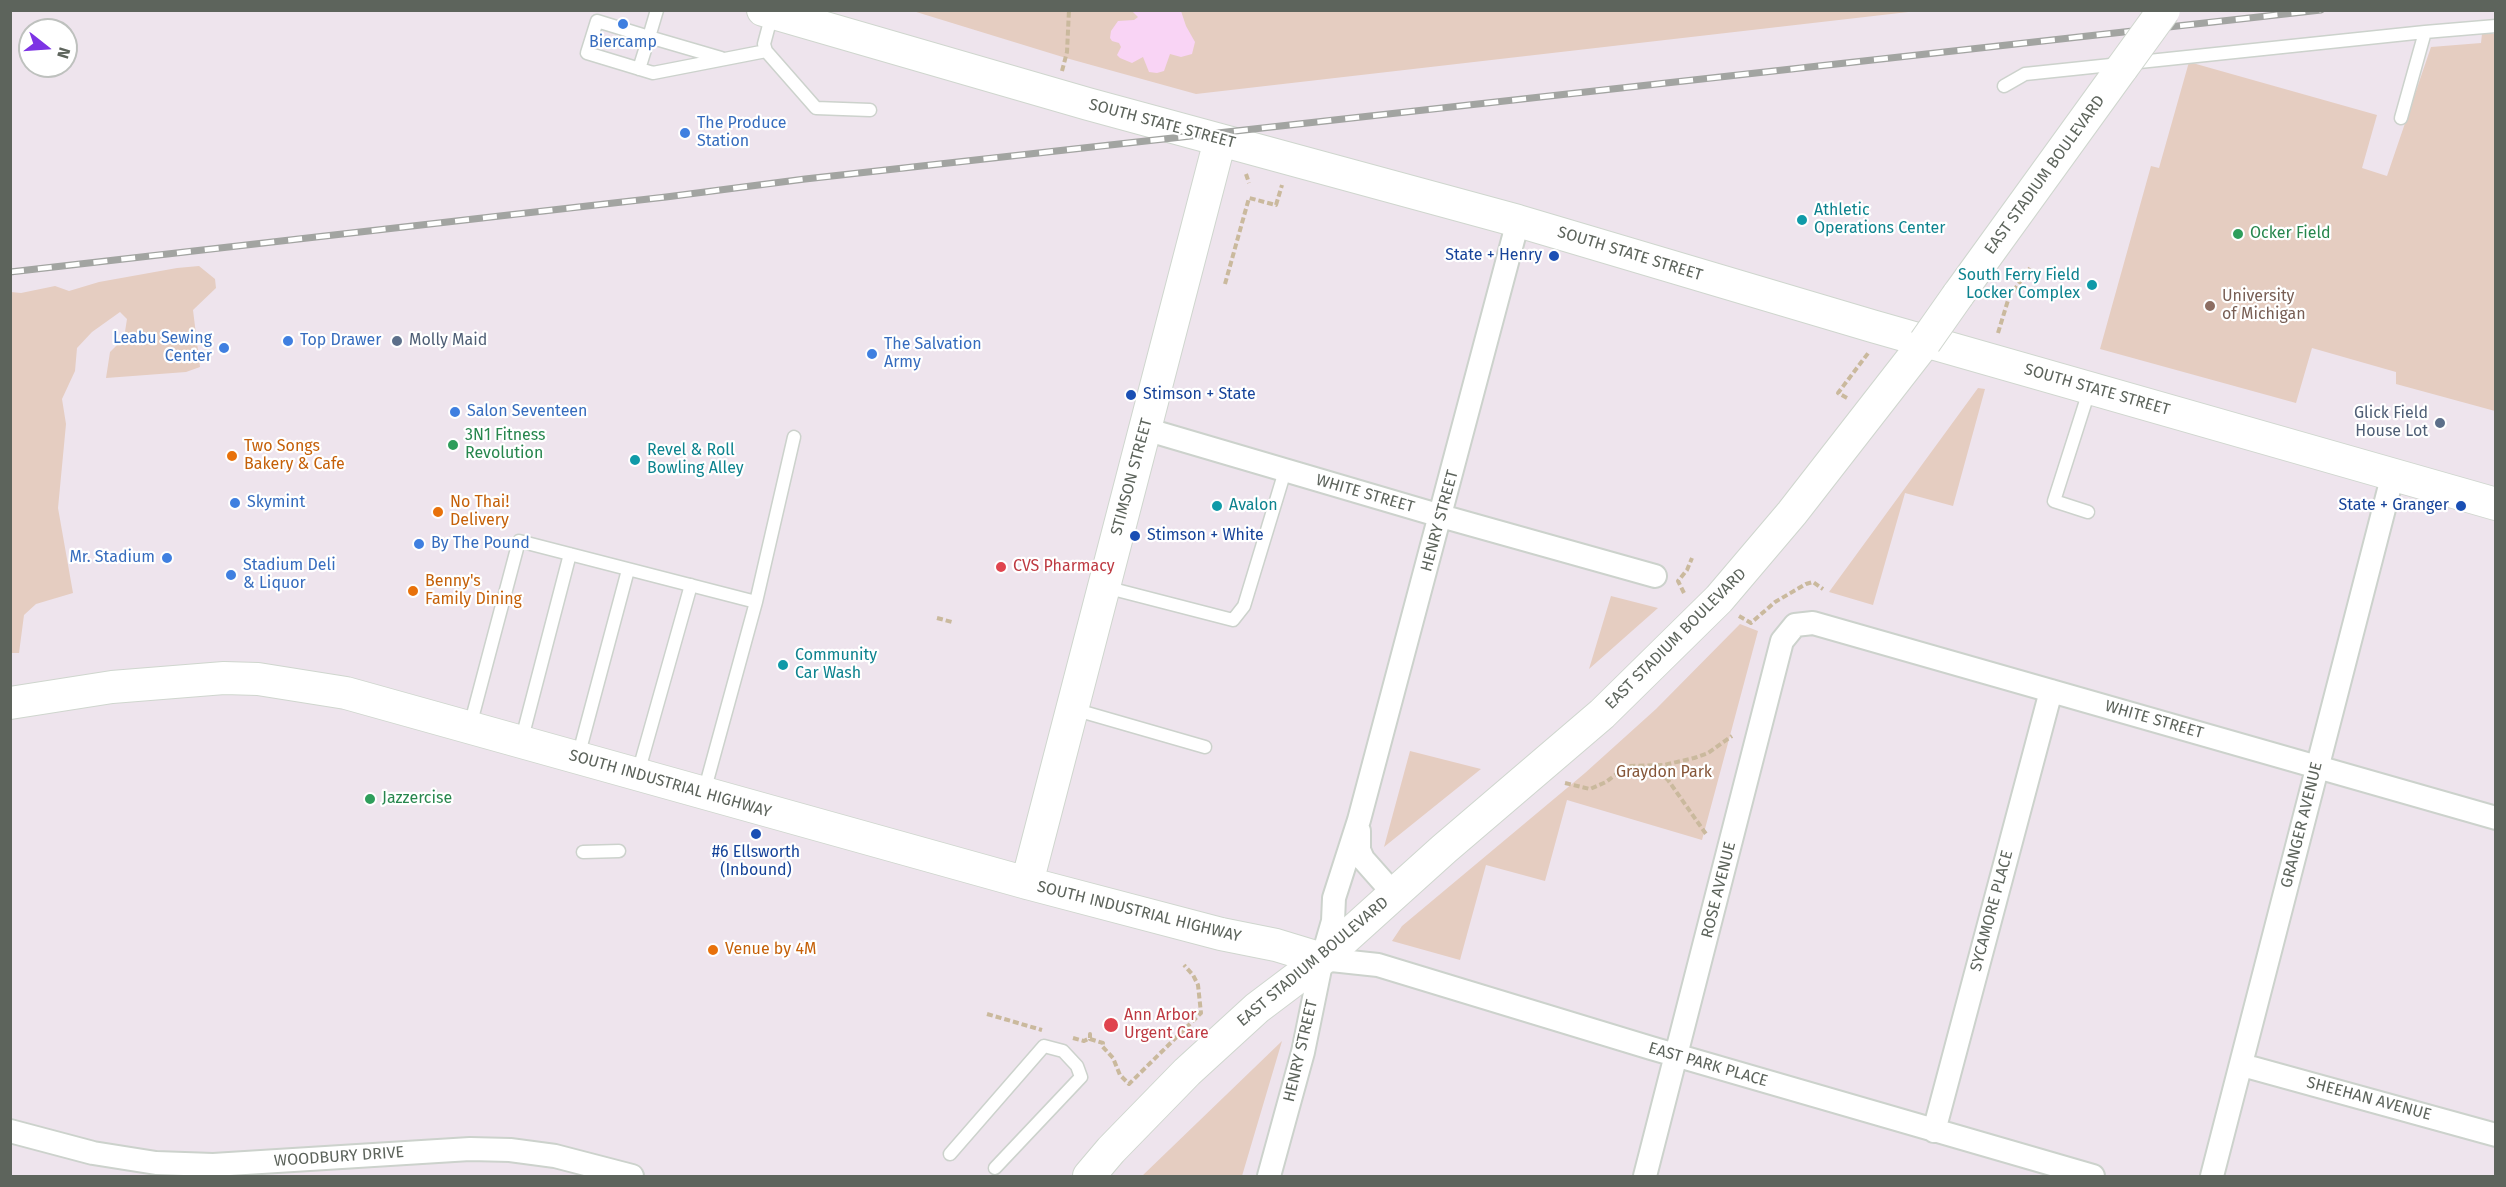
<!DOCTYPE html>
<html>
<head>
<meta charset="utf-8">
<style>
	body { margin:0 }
	#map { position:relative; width:2506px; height:1187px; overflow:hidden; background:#eee4ed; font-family:"Fira Sans",sans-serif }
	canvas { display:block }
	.frame { position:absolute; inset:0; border:12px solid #5d645c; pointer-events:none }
	.north { position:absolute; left:18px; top:18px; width:60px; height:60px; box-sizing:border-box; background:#fff; border:2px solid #bec1be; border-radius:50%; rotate:107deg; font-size:16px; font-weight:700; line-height:24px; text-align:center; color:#5d645c }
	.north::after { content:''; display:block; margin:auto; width:21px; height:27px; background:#7d34e4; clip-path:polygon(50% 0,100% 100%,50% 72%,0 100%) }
</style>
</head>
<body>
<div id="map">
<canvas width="2506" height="1187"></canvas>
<div class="frame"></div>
<div class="north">N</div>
</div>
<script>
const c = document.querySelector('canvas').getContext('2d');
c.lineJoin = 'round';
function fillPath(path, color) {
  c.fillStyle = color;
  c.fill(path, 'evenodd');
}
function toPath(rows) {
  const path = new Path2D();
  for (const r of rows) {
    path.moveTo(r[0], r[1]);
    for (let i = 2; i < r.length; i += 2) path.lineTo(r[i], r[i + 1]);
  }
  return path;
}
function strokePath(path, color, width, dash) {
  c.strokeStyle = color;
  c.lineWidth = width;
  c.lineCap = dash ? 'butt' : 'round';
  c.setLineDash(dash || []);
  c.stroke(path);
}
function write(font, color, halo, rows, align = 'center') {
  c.font = font + ' "Fira Sans",sans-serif';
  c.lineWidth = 4.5;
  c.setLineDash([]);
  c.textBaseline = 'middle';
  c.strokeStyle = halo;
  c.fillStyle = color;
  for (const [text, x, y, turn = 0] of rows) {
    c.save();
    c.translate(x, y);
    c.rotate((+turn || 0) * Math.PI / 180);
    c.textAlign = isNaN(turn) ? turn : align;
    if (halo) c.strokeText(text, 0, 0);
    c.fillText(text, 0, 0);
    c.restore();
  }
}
const green = toPath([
	[913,11,1917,11,1196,94,1066,58],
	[2482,34,2495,34,2495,411,2396,384,2396,372,2312,348,2296,403,2100,349,2151,166,2159,168,2189,62,2377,115,2362,168,2387,176,2431,47,2481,43],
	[199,266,215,279,216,288,193,310,200,367,186,372,106,378,110,352,124,338,127,319,120,312,92,332,77,348,75,371,62,399,66,424,58,508,73,593,36,604,24,615,19,653,11,653,11,292,21,293,55,286,69,291,99,282,177,268],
	[1978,388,1985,389,1953,506,1905,493,1873,605,1829,592],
	[1611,596,1658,608,1589,669],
	[1740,624,1758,631,1702,840,1567,800,1545,881,1486,865,1460,960,1392,941,1402,926,1585,773,1656,709],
	[1410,751,1481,769,1384,847],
	[1282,1041,1242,1176,1142,1176]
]);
const sand = toPath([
	[1132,11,1181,11,1186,26,1195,42,1192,54,1181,57,1170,54,1164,71,1157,73,1149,72,1143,57,1132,63,1120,58,1117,55,1121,47,1119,43,1112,41,1110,38,1111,31,1118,21,1134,20,1138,17]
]);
const path = toPath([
	[1062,71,1067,52,1069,10],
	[1246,174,1249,183],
	[1225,284,1249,198,1276,205,1282,185],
	[1998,333,2009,297,2030,268],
	[1847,398,1838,393,1869,352],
	[1684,593,1678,581,1687,570,1692,558],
	[1739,616,1751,623,1775,602,1806,584,1813,582,1823,589],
	[937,618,952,622],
	[1652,766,1668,780,1706,834],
	[1565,783,1590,789,1606,782,1627,766,1664,765,1694,758,1708,753,1732,736],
	[987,1014,1042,1030],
	[1073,1038,1084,1041,1090,1038,1090,1034,1090,1039,1103,1043,1102,1046,1113,1058,1120,1075,1129,1084,1201,1013,1198,985,1193,975,1184,965]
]);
const lane = toPath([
	[657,10,649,37,597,21,587,53,653,73,766,51,816,108,870,110],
	[766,51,764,44,772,14],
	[639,69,649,37,721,58],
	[2004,86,2025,74,2425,32],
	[2401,118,2425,32,2496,26],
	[2088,512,2054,501,2090,388],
	[1105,587,1233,620,1244,606,1285,471],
	[1073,709,1205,747],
	[470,726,519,541,756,602],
	[521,742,570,554],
	[578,757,628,570],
	[638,773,691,585],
	[704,792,756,602,794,437],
	[583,852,619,851],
	[950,1154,1044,1046,1063,1051,1077,1066,1081,1077,995,1168]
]);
const street = toPath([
	[1145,429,1441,516,1655,576],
	[1359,831,1359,850,1363,859,1394,894],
	[1322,959,1378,965,1651,1048,2093,1176],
	[2242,1065,2496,1135],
	[10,1131,93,1153,156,1163,213,1165,470,1149,510,1150,555,1156,632,1176],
	[1934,1131,2051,691],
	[1269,1176,1303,1052,1322,959,1333,921,1334,898,1359,820,1518,221],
	[1645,1176,1782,641,1795,625,1813,623,2496,818],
	[2212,1176,2393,474]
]);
const secondary = toPath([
	[763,10,1088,104,1518,221,1872,326,2496,504],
	[1958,295,2122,68],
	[10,703,112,687,224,678,258,679,346,693,1027,883,1221,934,1276,945,1322,959],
	[1027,883,1220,140],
	[1089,1176,1111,1150,1187,1072,1257,1008,1322,959,1444,849,1602,714,1719,599,1792,513,1925,342]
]);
const rail = toPath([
	[10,272,666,197,805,179,2321,10]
]);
const secondaryBridge = toPath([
	[2122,68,2164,10],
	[1925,342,1958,295]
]);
const markers = [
	[623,24,6,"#3f7fe0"],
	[685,133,6,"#3f7fe0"],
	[1802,220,6,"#0f9aa8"],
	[2238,234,6,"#2e9e5b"],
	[1554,256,6,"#1a4fb4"],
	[2092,285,6,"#0f9aa8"],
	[2210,306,6,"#8d6e63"],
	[288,341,6,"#3f7fe0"],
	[397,341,6,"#5c6f8a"],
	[224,348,6,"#3f7fe0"],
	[872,354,6,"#3f7fe0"],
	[1131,395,6,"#1a4fb4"],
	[455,412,6,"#3f7fe0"],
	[2440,423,6,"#5c6f8a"],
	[453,445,6,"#2e9e5b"],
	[232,456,6,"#e8710a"],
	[635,460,6,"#0f9aa8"],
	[235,503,6,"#3f7fe0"],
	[1217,506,6,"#0f9aa8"],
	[2461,506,6,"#1a4fb4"],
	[438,512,6,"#e8710a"],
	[1135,536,6,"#1a4fb4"],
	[419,544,6,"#3f7fe0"],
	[167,558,6,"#3f7fe0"],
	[1001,567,6,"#e0444e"],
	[231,575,6,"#3f7fe0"],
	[413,591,6,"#e8710a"],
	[783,665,6,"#0f9aa8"],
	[370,799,6,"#2e9e5b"],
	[756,834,6,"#1a4fb4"],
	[713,950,6,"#e8710a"],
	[1111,1025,8,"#e0444e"]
];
const shopNames = [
	["Biercamp",623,43,"center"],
	["The Produce",697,124],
	["Station",697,142],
	["Leabu Sewing",212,339,"right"],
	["Center",212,357,"right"],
	["Top Drawer",300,341],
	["The Salvation",884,345],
	["Army",884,363],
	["Salon Seventeen",467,412],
	["Skymint",247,503],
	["By The Pound",431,544],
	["Mr. Stadium",155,558,"right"],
	["Stadium Deli",243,566],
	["& Liquor",243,584]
];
const streetNames = [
	["SOUTH STATE STREET",1162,124,15],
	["EAST STADIUM BOULEVARD",2045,175,-54],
	["SOUTH STATE STREET",1630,254,17],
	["SOUTH STATE STREET",2097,390,16],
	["STIMSON STREET",1132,477,-75],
	["WHITE STREET",1365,494,16],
	["HENRY STREET",1440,521,-75],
	["EAST STADIUM BOULEVARD",1676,639,-45],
	["WHITE STREET",2154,720,16],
	["SOUTH INDUSTRIAL HIGHWAY",670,784,16],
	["GRANGER AVENUE",2302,825,-76],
	["ROSE AVENUE",1719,890,-76],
	["SYCAMORE PLACE",1992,911,-75],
	["SOUTH INDUSTRIAL HIGHWAY",1139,912,14],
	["EAST STADIUM BOULEVARD",1313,962,-40],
	["HENRY STREET",1301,1051,-77],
	["EAST PARK PLACE",1708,1065,16],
	["SHEEHAN AVENUE",2369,1099,15],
	["WOODBURY DRIVE",339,1157,-4]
];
const cultureNames = [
	["Athletic",1814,211],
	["Operations Center",1814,229],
	["South Ferry Field",2080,276,"right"],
	["Locker Complex",2080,294,"right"],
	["Revel & Roll",647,451],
	["Bowling Alley",647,469],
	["Avalon",1229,506],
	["Community",795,656],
	["Car Wash",795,674]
];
const leisureNames = [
	["Ocker Field",2250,234],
	["3N1 Fitness",465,436],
	["Revolution",465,454],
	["Jazzercise",382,799]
];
const transitNames = [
	["State + Henry",1542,256],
	["Stimson + State",1143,395,"left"],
	["State + Granger",2449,506],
	["Stimson + White",1147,536,"left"],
	["#6 Ellsworth",756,853,"center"],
	["(Inbound)",756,871,"center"]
];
const educationNames = [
	["University",2222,297],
	["of Michigan",2222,315]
];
const serviceNames = [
	["Molly Maid",409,341],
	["Glick Field",2428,414,"right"],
	["House Lot",2428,432,"right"]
];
const foodNames = [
	["Two Songs",244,447],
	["Bakery & Cafe",244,465],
	["No Thai!",450,503],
	["Delivery",450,521],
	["Benny's",425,582],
	["Family Dining",425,600],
	["Venue by 4M",725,950]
];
const healthNames = [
	["CVS Pharmacy",1013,567],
	["Ann Arbor",1124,1016],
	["Urgent Care",1124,1034]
];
const parkNames = [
	["Graydon Park",1664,773]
];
fillPath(green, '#e5cdc1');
fillPath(sand, '#f9d4f5');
strokePath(lane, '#ccd2cc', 15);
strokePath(street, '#ccd2cc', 26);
strokePath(secondary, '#cfd6ce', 34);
strokePath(path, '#cab99d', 4, [6, 3]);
strokePath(lane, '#fff', 12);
strokePath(street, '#fff', 22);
strokePath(secondary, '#fff', 32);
strokePath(rail, '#a2a4a1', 7);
strokePath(rail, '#fff', 4.5, [14]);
strokePath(secondaryBridge, '#cfd6ce', 34, []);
strokePath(secondaryBridge, '#fff', 32);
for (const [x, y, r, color] of markers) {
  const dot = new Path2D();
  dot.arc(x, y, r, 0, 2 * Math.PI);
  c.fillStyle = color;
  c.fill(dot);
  strokePath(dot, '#fff', 2);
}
write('16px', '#366cbe', '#fff', shopNames, 'left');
write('16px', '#5d645c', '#fff', streetNames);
write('16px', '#0d838f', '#fff', cultureNames, 'left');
write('16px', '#27864d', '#fff', leisureNames, 'left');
write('16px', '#164399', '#fff', transitNames, 'right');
write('16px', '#785e54', '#fff', educationNames, 'left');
write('16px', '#4e5e75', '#fff', serviceNames, 'left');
write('16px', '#c56008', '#fff', foodNames, 'left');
write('16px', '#be3a42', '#fff', healthNames, 'left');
write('16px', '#865638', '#fff', parkNames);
</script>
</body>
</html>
